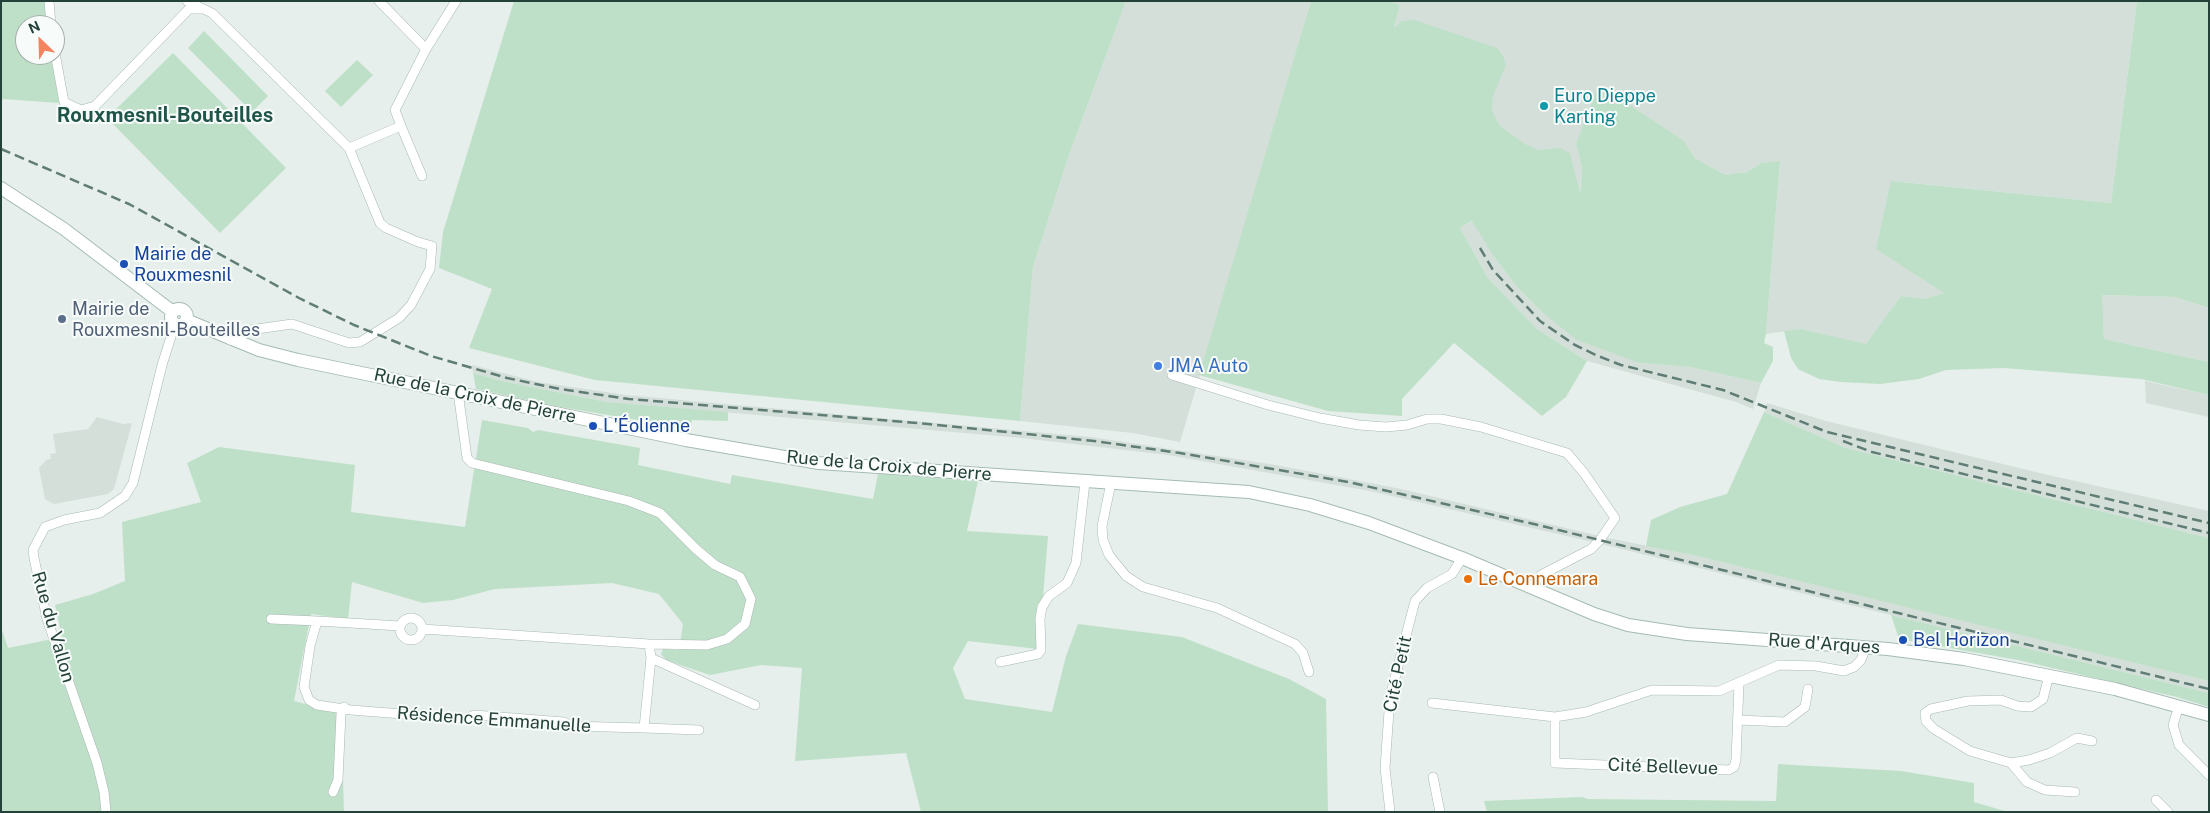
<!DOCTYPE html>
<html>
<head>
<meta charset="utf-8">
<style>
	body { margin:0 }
	#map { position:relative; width:2210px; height:813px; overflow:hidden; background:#e6efeb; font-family:"Public Sans",sans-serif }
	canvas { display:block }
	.frame { position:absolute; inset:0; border:2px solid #24423a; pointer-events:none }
	.north { position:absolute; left:15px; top:15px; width:50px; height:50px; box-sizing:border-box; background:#f7fbf9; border:1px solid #a3b1ad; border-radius:50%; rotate:336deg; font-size:14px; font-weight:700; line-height:20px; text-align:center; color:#24423a }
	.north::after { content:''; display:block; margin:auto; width:18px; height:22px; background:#f4845f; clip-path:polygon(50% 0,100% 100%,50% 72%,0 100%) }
</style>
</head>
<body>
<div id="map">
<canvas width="2210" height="813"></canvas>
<div class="frame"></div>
<div class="north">N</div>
</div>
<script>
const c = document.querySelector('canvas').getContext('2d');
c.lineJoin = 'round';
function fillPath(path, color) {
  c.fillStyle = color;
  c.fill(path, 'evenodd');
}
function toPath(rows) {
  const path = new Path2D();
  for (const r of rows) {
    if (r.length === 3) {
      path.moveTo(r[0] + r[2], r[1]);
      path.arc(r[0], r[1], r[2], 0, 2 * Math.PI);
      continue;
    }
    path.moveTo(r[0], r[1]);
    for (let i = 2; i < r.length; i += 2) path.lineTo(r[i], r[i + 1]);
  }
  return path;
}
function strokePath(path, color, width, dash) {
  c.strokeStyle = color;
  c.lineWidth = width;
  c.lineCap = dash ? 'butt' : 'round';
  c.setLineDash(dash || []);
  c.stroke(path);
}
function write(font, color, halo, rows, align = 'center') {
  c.font = font + ' "Public Sans",sans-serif';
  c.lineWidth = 4;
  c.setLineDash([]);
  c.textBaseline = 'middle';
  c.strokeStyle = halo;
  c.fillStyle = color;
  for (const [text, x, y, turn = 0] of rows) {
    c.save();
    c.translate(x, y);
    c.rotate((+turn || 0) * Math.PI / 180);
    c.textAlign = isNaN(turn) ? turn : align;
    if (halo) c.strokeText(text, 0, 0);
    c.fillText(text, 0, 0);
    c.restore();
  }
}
const built = toPath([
	[1126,1,1311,1,1180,442,1133,433,1020,421,1033,267,1068,158],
	[1390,1,2137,1,2111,203,1892,181,1944,293,1924,299,1901,296,1866,345,1801,329,1766,334,1780,162,1761,163,1747,172,1725,175,1695,158,1684,141,1576,144,1582,168,1573,256,1394,29,1400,5],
	[1473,221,1492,254,1517,287,1542,312,1640,363,1690,367,1761,383,1753,409,1736,402,1587,361,1537,329,1488,278,1460,228],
	[2101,295,2175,297,2209,308,2209,362,2104,339],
	[472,365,538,382,626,395,1091,437,1276,465,1401,489,1608,538,1693,555,1990,627,2209,681,2209,693,1593,542,1370,491,1168,455,1022,438,607,402,502,381,473,373],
	[2145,381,2209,395,2209,417,2146,403],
	[1767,403,1826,421,2044,474,2209,511,2209,538,1846,448,1764,412],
	[97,417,123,424,132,423,114,489,108,494,54,504,45,499,39,468,46,460,51,459,50,454,56,453,53,434,88,429]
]);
const green = toPath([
	[1,1,45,1,48,25,25,25,25,55,52,55,59,103,3,99,1,102],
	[514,1,1126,1,1068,158,1033,267,1020,421,595,380,469,348,492,289,439,268,443,232],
	[1311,1,1390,1,1400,5,1394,28,1402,21,1415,20,1497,48,1503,56,1506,65,1493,96,1492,111,1500,126,1525,144,1538,150,1560,148,1570,153,1580,193,1582,168,1576,144,1598,86,1607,90,1684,141,1695,158,1725,175,1747,172,1761,163,1780,161,1766,334,1764,343,1773,347,1773,361,1761,383,1690,367,1640,363,1577,340,1542,312,1517,287,1492,254,1472,221,1460,228,1488,278,1537,329,1587,361,1566,397,1542,416,1454,343,1402,399,1402,416,1328,411,1199,375],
	[2137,1,2209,1,2209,308,2175,297,2102,295,2104,339,2209,362,2209,395,2141,379,2004,368,1946,370,1919,379,1880,384,1840,382,1819,379,1798,369,1791,358,1784,331,1801,329,1866,344,1901,296,1924,299,1944,293,1876,249,1891,181,2111,203],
	[204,31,268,96,252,112,188,48],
	[173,53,286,168,220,233,107,118],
	[357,60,373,75,341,107,325,91],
	[473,373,502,381,607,402,728,412,728,421,692,420,690,429,555,406,476,389],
	[1764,412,1846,448,2209,538,2209,681,1693,555,1646,546,1651,520,1680,507,1727,494],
	[482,420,528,428,533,432,538,430,640,448,638,465,730,484,732,475,873,499,878,474,978,481,967,531,1048,536,1043,597,1037,606,1037,649,968,641,953,668,965,699,1052,712,1066,656,1078,624,1182,637,1289,679,1326,699,1328,812,921,812,906,753,795,761,802,668,761,665,710,675,666,660,661,654,663,649,679,650,683,624,659,594,612,583,495,589,453,600,423,603,352,582,348,619,311,614,294,701,341,714,344,812,1,812,1,627,8,648,62,637,55,605,93,594,125,581,122,522,201,502,187,463,219,447,355,465,351,512,465,527],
	[1891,615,2209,693,2209,707,2177,697,2018,660,1899,639],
	[1778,764,1901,771,1974,783,1974,802,2008,812,1487,812,1484,801,1583,797,1587,799,1776,801]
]);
const street = toPath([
	[49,1,51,25],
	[187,1,212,13,349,148,380,223,386,228,418,242,432,246,430,269,411,305,399,318,360,342,349,343,292,324,250,330,238,334,230,340],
	[379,1,426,49],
	[55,53,64,102,81,110,95,106,189,9,202,9],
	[401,126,422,176],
	[349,148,401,126,395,110,426,49,456,1],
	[1172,375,1268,405,1320,418,1359,425,1386,427,1407,425,1427,419,1441,419,1481,427,1567,453,1584,473,1615,518,1600,540,1591,549,1541,575,1531,588],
	[1111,483,1102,526,1103,540,1109,555,1126,576,1143,587,1217,608,1295,644,1303,653,1309,672],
	[411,629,11],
	[271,619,317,621],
	[400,626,317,621,310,646,304,687,309,700,317,705,351,710,466,719,474,715,564,722,571,726,644,728,651,658],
	[422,629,649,644,707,645,727,639,745,624,751,599,740,577,715,565,696,549,660,513,629,501,472,463,467,458,458,392],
	[649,644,651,658,755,705],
	[1000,662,1038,654,1041,650,1040,619,1042,607,1049,596,1067,583,1076,563,1085,482],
	[2049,675,2043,699,2031,707,2017,706,2001,700,1968,701,1931,709,1925,713,1926,721,1934,729,1970,751,2011,763,2029,760,2050,753,2077,738,2092,741],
	[1432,703,1555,717,1586,712,1652,690,1719,691,1779,665,1816,666,1844,671,1854,667,1861,660,1866,647],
	[2179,706,2173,725,2179,745,2209,775],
	[1555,717,1555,763,1729,770,1734,767,1736,760,1739,684],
	[1738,720,1785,722,1805,707,1808,689],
	[644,728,699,730],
	[2011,763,2027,782,2045,790,2075,792],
	[1433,777,1440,812],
	[333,792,338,780,341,714,344,707],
	[2156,800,2168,812],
	[106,812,104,792,97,763,47,619,34,558,33,550,45,527,64,520,100,513,125,496,133,483,162,365,175,324],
	[1390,812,1385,768,1390,697,1415,601,1427,588,1452,574,1462,558]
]);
const secondary = toPath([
	[1,188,64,229,173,312],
	[179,317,8],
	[186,320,259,350,298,360,686,440,819,463,1249,492,1310,505,1369,523,1462,558,1594,614,1628,625,1687,634,1888,649,1964,659,2115,689,2209,715]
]);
const rail = toPath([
	[1,149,129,204,299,298,354,325,431,356,507,378,560,389,629,399,928,424,1094,441,1180,453,1348,482,1538,525,2209,689],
	[1480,248,1493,270,1540,321,1575,345,1598,356,1621,365,1723,390,1827,432,2209,523],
	[1843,441,1872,452,2209,533]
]);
const markers = [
	[1544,106,5,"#0f9aa8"],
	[124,264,5,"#1a4fb4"],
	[62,319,5,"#5c6f8a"],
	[1158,366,5,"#3f7fe0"],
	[593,426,5,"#1a4fb4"],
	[1468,579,5,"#e8710a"],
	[1903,640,5,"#1a4fb4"]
];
const cultureNames = [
	["Euro Dieppe",1554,96],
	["Karting",1554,117]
];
const transitNames = [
	["Mairie de",134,254],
	["Rouxmesnil",134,275],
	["L'Éolienne",603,426],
	["Bel Horizon",1913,640]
];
const serviceNames = [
	["Mairie de",72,309],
	["Rouxmesnil-Bouteilles",72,330]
];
const shopNames = [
	["JMA Auto",1168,366]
];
const streetNames = [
	["Rue de la Croix de Pierre",475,396,12],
	["Rue de la Croix de Pierre",889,466,5],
	["Rue du Vallon",53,627,74],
	["Rue d'Arques",1824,644,4],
	["Cité Petit",1398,674,-78],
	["Résidence Emmanuelle",494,720,4],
	["Cité Bellevue",1663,767,2]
];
const foodNames = [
	["Le Connemara",1478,579]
];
const quarterNames = [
	["Rouxmesnil-Bouteilles",165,116]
];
fillPath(built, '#d4dfda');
fillPath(green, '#bfe0c8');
strokePath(street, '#a8b8b2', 10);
strokePath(secondary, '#a4bbb3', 14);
strokePath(street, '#fff', 9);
strokePath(secondary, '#fff', 12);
strokePath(rail, '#5f7d75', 2.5, [10, 5]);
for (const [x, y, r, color] of markers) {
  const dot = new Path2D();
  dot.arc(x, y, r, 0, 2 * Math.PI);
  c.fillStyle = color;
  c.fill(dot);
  strokePath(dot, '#f7fbf9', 2);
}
write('18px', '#0d838f', '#f7fbf9', cultureNames, 'left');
write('18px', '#164399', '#f7fbf9', transitNames, 'left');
write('18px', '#4e5e75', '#f7fbf9', serviceNames, 'left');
write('18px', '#366cbe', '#f7fbf9', shopNames, 'left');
write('18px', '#24423a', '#f7fbf9', streetNames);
write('18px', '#c56008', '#f7fbf9', foodNames, 'left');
write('bold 20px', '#1f5548', '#f7fbf9', quarterNames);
</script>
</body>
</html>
